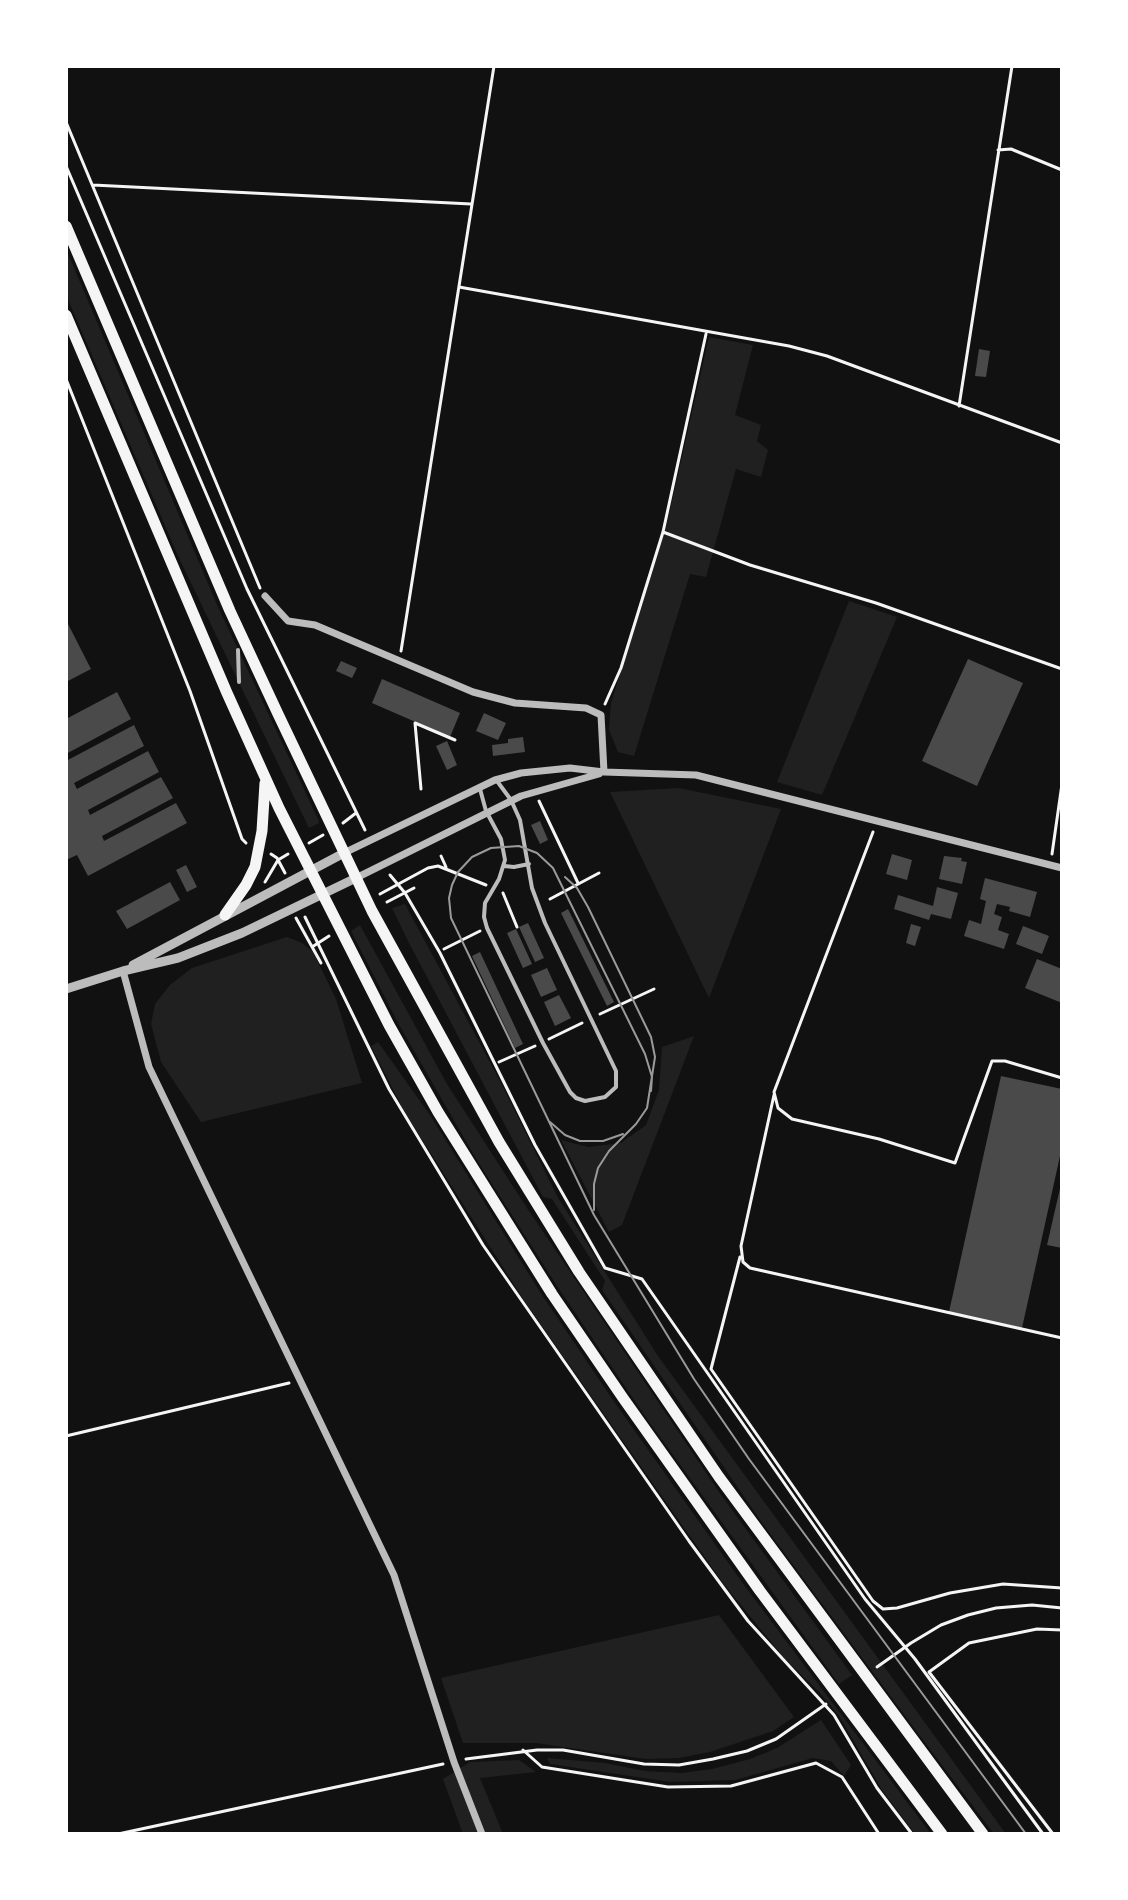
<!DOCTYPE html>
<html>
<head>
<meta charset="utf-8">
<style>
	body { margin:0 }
	#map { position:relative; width:1128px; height:1900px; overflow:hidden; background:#111; font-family:Ubuntu,sans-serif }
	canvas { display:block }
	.frame { position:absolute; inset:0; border:68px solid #fff; pointer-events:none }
</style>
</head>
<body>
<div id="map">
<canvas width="1128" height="1900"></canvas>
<div class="frame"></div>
</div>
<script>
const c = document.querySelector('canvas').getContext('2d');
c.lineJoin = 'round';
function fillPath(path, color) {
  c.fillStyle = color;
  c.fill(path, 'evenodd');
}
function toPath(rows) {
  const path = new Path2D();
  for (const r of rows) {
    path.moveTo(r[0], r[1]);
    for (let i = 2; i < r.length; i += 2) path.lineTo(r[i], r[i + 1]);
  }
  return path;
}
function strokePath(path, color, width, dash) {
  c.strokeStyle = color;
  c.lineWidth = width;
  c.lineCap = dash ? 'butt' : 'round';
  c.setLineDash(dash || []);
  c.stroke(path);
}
const green = toPath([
	[66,249,218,607,318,819,319,823,309,828,178,556,66,295],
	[709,337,753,345,735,415,761,425,757,441,768,450,761,477,736,469,706,577,690,574,634,756,618,752,609,730,611,703,667,523],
	[849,601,897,617,822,795,777,782],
	[679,788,781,809,709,998,610,792],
	[405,904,499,1079,557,1196,658,1356,1006,1834,994,1834,920,1736,763,1524,602,1290,605,1281,552,1199,543,1197,409,943,392,908],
	[360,925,447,1084,527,1208,719,1492,852,1675,839,1684,647,1419,557,1286,475,1157,398,1023,351,931],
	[287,937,302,943,313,952,336,999,362,1083,201,1122,161,1062,151,1024,155,1004,170,985,192,968],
	[694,1036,622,1225,609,1232,561,1140,588,1147,621,1143,646,1125,659,1090,662,1047],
	[378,1042,430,1115,540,1292,615,1403,744,1585,931,1834,915,1834,882,1790,839,1716,819,1692,785,1659,723,1583,525,1302,404,1111,371,1046],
	[719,1615,794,1717,773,1731,710,1752,679,1758,646,1759,536,1743,463,1743,441,1678],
	[821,1720,851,1765,844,1776,831,1761,813,1758,735,1780,670,1782,550,1764,547,1758,605,1763,645,1771,681,1773,712,1769,750,1759,777,1748],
	[519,1760,536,1772,480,1778,503,1834,463,1834,443,1779,470,1762]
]);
const building = toPath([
	[979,349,990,351,986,377,975,376],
	[66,620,91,669,66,682],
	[968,659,1023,683,977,786,922,761],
	[341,661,357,668,352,678,336,671],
	[382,679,460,713,450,737,372,703],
	[117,692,131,719,66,754,66,719],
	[484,713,506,723,498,740,476,731],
	[134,725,144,746,74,783,77,789,148,751,159,772,88,810,90,815,161,777,173,798,102,836,104,841,176,803,187,823,88,876,77,855,66,860,66,761],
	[523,737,525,752,493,756,492,745,508,743,508,739],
	[447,741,457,765,447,770,436,746],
	[540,821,548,840,540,844,531,825],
	[892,854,912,860,907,880,886,874],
	[944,856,962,858,961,861,967,862,962,884,939,879],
	[186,865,197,887,187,892,176,870],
	[985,878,1037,892,1030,917,1009,911,1010,907,997,904,994,914,1002,917,998,930,1009,934,1004,949,964,936,969,920,981,924,986,901,980,899],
	[170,882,180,900,127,929,116,911],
	[937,887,958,893,951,919,931,914,929,920,894,909,898,895,933,906],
	[568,909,614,1002,607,1006,561,913],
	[528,923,544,958,535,962,519,927],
	[911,924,921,927,915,946,906,943],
	[1023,926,1049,936,1042,954,1016,944],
	[516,929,532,964,523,968,507,933],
	[480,952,523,1044,515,1048,472,956],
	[1037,959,1062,969,1062,1003,1025,988],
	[547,968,557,990,541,997,531,975],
	[559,995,571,1018,555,1026,544,1002],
	[1001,1076,1062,1089,1062,1147,1022,1328,949,1312],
	[1061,1184,1062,1185,1062,1248,1047,1245]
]);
const path = toPath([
	[66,122,260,588],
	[998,150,1011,149,1062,170],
	[66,166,247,589,365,830],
	[93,185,471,204],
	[459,287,789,346,827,356,1062,443],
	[66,379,190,691,242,839,246,843],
	[959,406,1012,66],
	[663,532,750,565,876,603,1062,669],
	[401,651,494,66],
	[605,704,621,668,663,532,706,334],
	[421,789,415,723,455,740],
	[539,801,578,883],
	[343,823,356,813],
	[873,832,774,1092,778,1108,792,1119,879,1139,955,1163,992,1061,1005,1061,1062,1078],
	[309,843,323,835],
	[271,854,277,858,285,873],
	[1052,854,1062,784],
	[441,856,446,867],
	[390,875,405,893,440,953,535,1145,605,1268,642,1279,865,1599,915,1659,1043,1834],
	[265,882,278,860,288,854],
	[503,893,517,927],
	[380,894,428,868,438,866,486,885],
	[550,899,599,873],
	[387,902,414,888],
	[305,917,389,1089,483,1245,689,1541,748,1621,834,1715,877,1788,912,1834],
	[296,918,321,963],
	[312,947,329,936],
	[444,949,480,931],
	[600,1014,654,989],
	[549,1039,582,1023],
	[499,1062,535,1046],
	[774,1095,741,1246,743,1262,750,1268,1062,1338],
	[711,1369,873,1601,883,1609,897,1608,950,1593,1003,1584,1062,1588],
	[711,1369,740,1257],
	[66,1436,289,1383],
	[877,1667,911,1643,941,1625,968,1615,996,1608,1032,1605,1062,1608],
	[523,1750,542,1767,668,1787,731,1786,816,1763,842,1777,879,1834],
	[466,1759,537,1750,563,1750,644,1764,679,1765,713,1759,747,1751,776,1739,826,1704],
	[118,1834,443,1764],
	[1053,1834,929,1672,969,1643,1037,1629,1062,1630]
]);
const service = toPath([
	[238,650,239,682],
	[480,789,486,811,501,839,505,860,499,879,485,903,484,917,487,928,543,1043,570,1092,576,1098,585,1101,605,1097,616,1087,616,1071,545,923,532,888,520,820,511,800,497,781],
	[504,866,514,867,529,864]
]);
const minor = toPath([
	[265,596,288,621,315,625,473,692,515,703,586,708,601,715,604,772],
	[344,853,495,780,521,773,570,768,604,772,696,775,1062,868],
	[356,878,521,796,599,774],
	[123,971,149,1067,394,1575,454,1762,482,1834]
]);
const tertiary = toPath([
	[133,965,344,853],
	[66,989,123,971,178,958,242,933,356,878]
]);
const primary = toPath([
	[66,226,230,611,278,714,372,911,499,1142,579,1272,719,1477,983,1834],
	[66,315,227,693,279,808,389,1025,438,1112,552,1294,623,1398,760,1591,942,1834],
	[225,915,246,885,255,867,262,831,265,783]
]);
const tram = toPath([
	[565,877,577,888,588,907,651,1037,655,1057,647,1108,636,1124,609,1151,598,1168,594,1184,594,1210],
	[651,1091,652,1077,645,1054,553,868,537,853,519,846,491,848,472,857,458,872,452,885,449,898,451,918,594,1215,694,1379,749,1459,1026,1834],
	[550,1122,565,1135,580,1141,603,1141,623,1134]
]);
fillPath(green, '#202020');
fillPath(building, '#4a4a4a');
strokePath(path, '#f5f5f5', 3);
strokePath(service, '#bcbcbc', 4);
strokePath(minor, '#bcbcbc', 7);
strokePath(tertiary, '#bcbcbc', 9);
strokePath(primary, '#f5f5f5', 11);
strokePath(tram, '#9a9a9a', 2);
</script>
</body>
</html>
